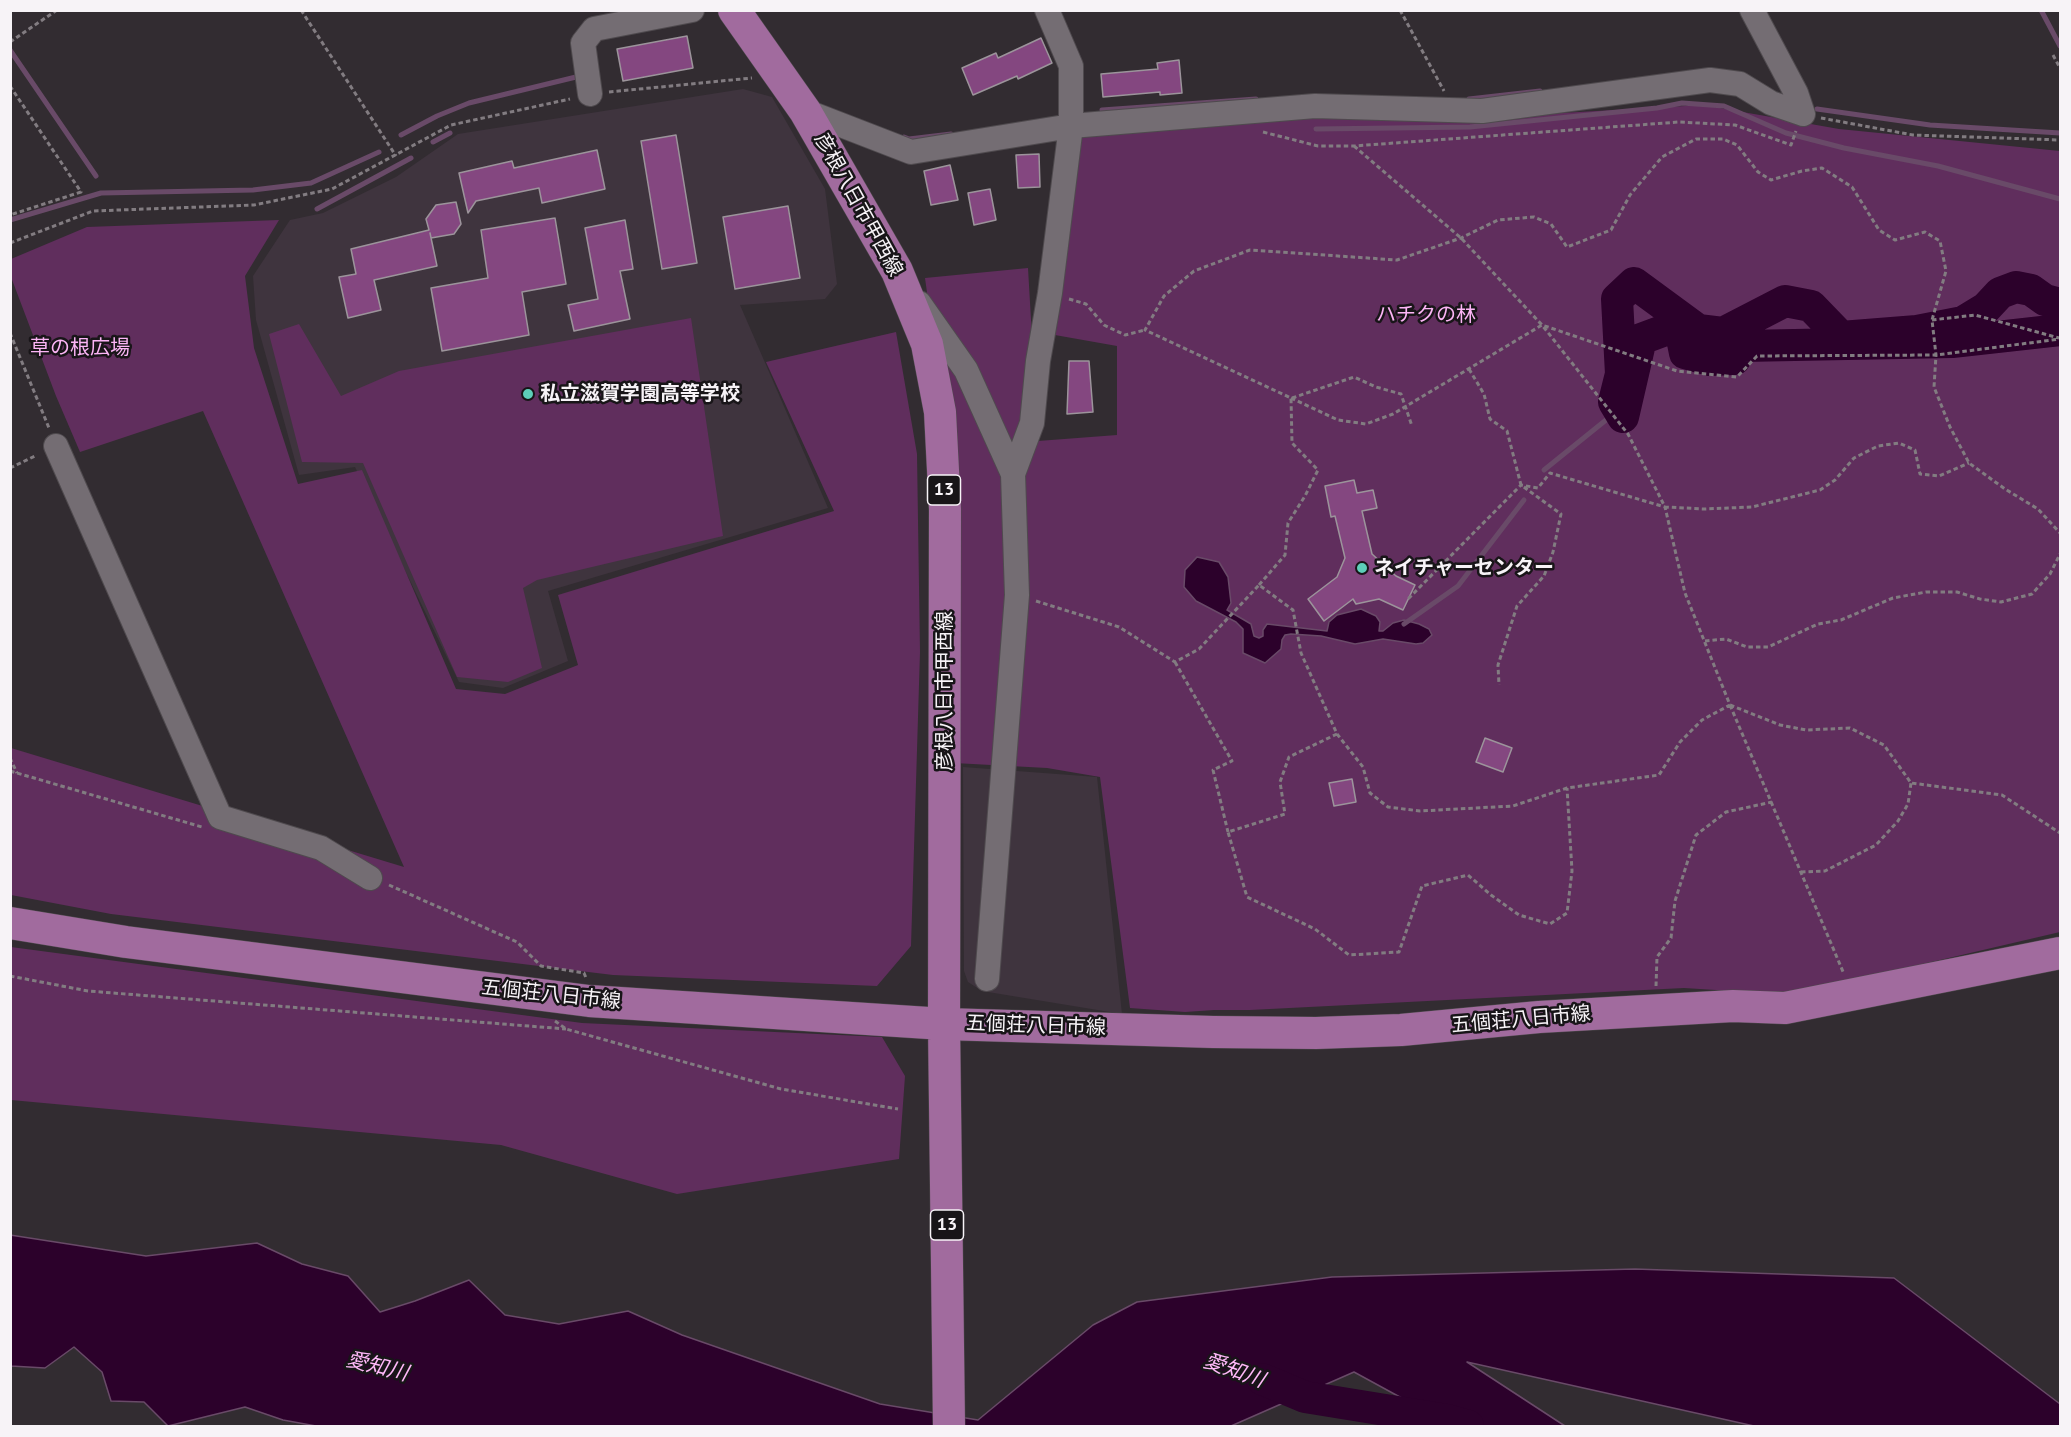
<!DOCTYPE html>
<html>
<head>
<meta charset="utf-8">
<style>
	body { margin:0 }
	#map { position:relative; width:2071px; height:1437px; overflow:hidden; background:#322c31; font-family:"PT Sans",sans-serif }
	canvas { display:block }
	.frame { position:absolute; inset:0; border:12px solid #f7f3f7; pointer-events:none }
</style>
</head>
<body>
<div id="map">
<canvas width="2071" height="1437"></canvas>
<div class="frame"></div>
</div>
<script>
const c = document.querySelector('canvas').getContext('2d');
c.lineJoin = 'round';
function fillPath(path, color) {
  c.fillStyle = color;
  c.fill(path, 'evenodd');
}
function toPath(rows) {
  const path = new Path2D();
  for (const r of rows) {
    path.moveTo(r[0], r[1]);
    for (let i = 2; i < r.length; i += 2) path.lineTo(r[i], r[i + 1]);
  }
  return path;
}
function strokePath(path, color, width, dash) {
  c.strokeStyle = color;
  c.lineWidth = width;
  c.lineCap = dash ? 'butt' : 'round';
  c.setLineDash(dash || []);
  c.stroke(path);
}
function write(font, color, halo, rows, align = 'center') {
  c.font = font + ' "PT Sans","Noto Sans JP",sans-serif';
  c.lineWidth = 5;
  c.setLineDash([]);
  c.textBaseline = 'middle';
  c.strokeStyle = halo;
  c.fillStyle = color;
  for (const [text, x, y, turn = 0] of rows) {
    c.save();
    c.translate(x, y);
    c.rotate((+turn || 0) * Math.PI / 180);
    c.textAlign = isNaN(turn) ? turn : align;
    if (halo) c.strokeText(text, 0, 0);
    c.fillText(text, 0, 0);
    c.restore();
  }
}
const built = toPath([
	[743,89,772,97,825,189,837,284,825,299,740,305,828,508,548,591,568,661,503,688,459,682,355,467,299,475,256,320,253,276,290,220,323,213,396,177,458,134],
	[963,767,1097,777,1122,1014,982,991,968,982,964,971]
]);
const green = toPath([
	[1703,105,1839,129,2060,151,2060,932,1906,968,1779,994,1684,988,1250,1010,1214,1010,1185,1012,1130,1008,1100,777,1047,768,954,763,948,444,925,278,1028,268,1038,441,1117,435,1117,346,1038,332,1063,133,1259,114,1455,119],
	[279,220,245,276,254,348,298,484,362,470,456,689,505,694,578,665,558,595,834,511,766,362,896,332,917,454,920,652,911,946,877,986,613,975,111,914,11,895,11,748,404,867,203,411,80,452,56,396,11,277,11,259,87,227],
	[691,318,723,536,537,580,523,588,542,668,508,682,457,677,363,463,302,462,269,334,299,324,341,396,399,371],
	[11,947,582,1023,882,1037,905,1076,899,1159,677,1194,501,1145,11,1100]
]);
const water = toPath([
	[1197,557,1219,562,1228,577,1231,603,1227,610,1251,624,1254,636,1259,638,1263,636,1263,630,1267,624,1327,631,1329,622,1337,615,1361,609,1376,616,1380,622,1379,631,1383,631,1393,623,1404,620,1419,624,1429,629,1432,635,1423,643,1416,644,1383,639,1355,644,1321,636,1291,634,1285,635,1282,640,1281,649,1265,663,1243,653,1243,629,1236,622,1196,601,1184,587,1185,570,1197,557],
	[10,1235,146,1256,257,1243,302,1264,348,1276,380,1312,415,1301,469,1280,505,1315,559,1324,628,1311,682,1335,880,1404,978,1420,1093,1325,1137,1302,1332,1277,1635,1269,1894,1278,2060,1404,2060,1426,1754,1426,1467,1362,1565,1426,1453,1426,1354,1372,1231,1426,316,1426,283,1420,245,1407,168,1426,144,1402,111,1401,102,1372,74,1347,45,1368,11,1366,10,1235]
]);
const stream = toPath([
	[2041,10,2060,46],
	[10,50,96,176],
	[1469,99,1540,91],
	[1817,109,1930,125,2060,133],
	[1102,110,1256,99],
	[1316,129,1470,127,1657,108,1682,103,1724,106,1786,133,1844,148,1938,166,2060,199],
	[401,135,437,116,469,103,576,77],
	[904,137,909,139,951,134],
	[433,142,450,133],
	[317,209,411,158],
	[10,220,101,193,253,190,311,183,379,152],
	[1544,470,1606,420],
	[1404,624,1458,586,1524,500]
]);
const river = toPath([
	[2060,304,2045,300,2031,290,2016,287,2000,293,1986,308,1963,322,1917,331,1841,337,1811,306,1785,301,1723,333,1698,330,1634,283,1617,299,1621,374,1614,402,1623,417,1641,339,1668,329,1681,333,1685,353,1710,360,1735,359,1742,346,1952,342,2060,330],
	[1262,1379,1305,1397,1447,1420,1468,1426]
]);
const building = toPath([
	[687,36,693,68,623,81,617,49,687,36],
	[1041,38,1052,63,1018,79,1017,76,973,95,962,68,996,53,998,58,1041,38],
	[1179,60,1182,93,1160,95,1160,92,1103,97,1101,74,1158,69,1157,63,1179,60],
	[676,135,697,263,662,269,641,141,676,135],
	[597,150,605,189,542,203,539,188,476,201,468,213,459,173,512,161,514,168,597,150],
	[1039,154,1040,187,1018,188,1016,155,1039,154],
	[950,165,958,200,931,205,924,171,950,165],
	[990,189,996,220,974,225,968,193,990,189],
	[456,202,461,224,454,234,431,238,430,233,437,266,374,280,381,310,348,318,339,277,356,274,351,249,429,230,426,219,436,205,456,202],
	[788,206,800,278,735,289,723,217,788,206],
	[555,218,566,284,522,292,529,335,442,351,431,288,488,278,481,230,555,218],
	[625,220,633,269,620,271,630,319,574,331,568,305,598,299,585,228,625,220],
	[1069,361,1089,361,1093,412,1067,414,1069,361],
	[1354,480,1357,493,1373,490,1377,508,1362,511,1372,554,1396,576,1415,585,1403,610,1379,599,1356,604,1353,599,1324,621,1308,599,1337,577,1345,558,1335,516,1331,517,1325,486,1354,480],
	[1485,738,1512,748,1503,772,1476,762,1485,738],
	[1352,779,1356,802,1334,806,1329,783,1352,779]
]);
const path = toPath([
	[301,10,396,156],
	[1400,10,1444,91],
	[10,42,57,10],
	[2053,55,2060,68],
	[10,86,81,192,10,215],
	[609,92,752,78],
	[1821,118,1913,135,2060,140],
	[1263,132,1318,146,1354,146,1679,122,1735,125,1791,145,1796,131],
	[1354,146,1461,238,1542,325,1628,434,1665,507,1704,509,1752,507,1820,490,1835,480,1854,458,1878,446,1899,443,1915,450,1920,474,1939,476,1969,463],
	[10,243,93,211,254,205,332,189,451,125,570,99],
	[1069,299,1086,304,1104,325,1125,335,1145,330],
	[1932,320,1975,315,2059,338],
	[10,333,49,428],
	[1469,369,1484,394,1490,419,1507,431,1521,485,1561,514,1553,552,1544,576,1517,606,1498,665,1499,685],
	[1291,398,1338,420,1366,424,1393,414,1542,325,1677,371,1737,377,1757,356,1936,355,2060,339],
	[1292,398,1354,377,1376,387,1401,394,1412,426],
	[10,468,37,455],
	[1259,585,1285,555,1288,523,1305,496,1318,470,1292,443,1291,398,1145,330,1164,296,1194,271,1250,250,1397,260,1461,238,1498,220,1534,217,1551,224,1567,247,1611,230,1630,195,1662,157,1696,139,1723,139,1737,145,1758,172,1771,180,1802,171,1822,168,1852,187,1879,230,1895,240,1925,232,1940,241,1946,271,1932,320,1936,355,1934,387,1950,427,1969,463,2005,489,2038,509,2060,533],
	[1036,601,1119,627,1175,662,1199,649,1259,585,1293,610,1301,653,1337,734,1363,767,1370,793,1388,807,1420,811,1513,806,1567,788,1659,775,1680,742,1702,720,1730,705,1685,593,1665,507,1550,473,1538,488,1521,485,1408,599],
	[1705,641,1726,639,1747,647,1768,647,1818,624,1841,620,1893,598,1926,592,1957,592,1980,599,2001,602,2032,594,2050,574,2060,554],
	[1175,662,1232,761,1213,770,1228,832],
	[1730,705,1780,725,1806,730,1850,728,1884,745,1911,783,2002,795,2060,833],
	[1730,705,1844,974],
	[1337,734,1289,757,1280,782,1285,814,1228,832,1247,897,1315,929,1349,955,1399,952,1422,886,1468,875,1491,895,1519,915,1550,924,1567,913,1572,871,1567,788],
	[10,758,17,773],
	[10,771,202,827],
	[1801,872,1825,871,1876,845,1898,821,1908,804,1911,783],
	[389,885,517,942,541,966,584,973,586,978],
	[10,976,88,991,566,1029],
	[1656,986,1657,957,1671,938,1675,901,1696,835,1726,812,1772,802],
	[555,1021,566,1029,781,1089,898,1109]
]);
const minor = toPath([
	[1752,10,1796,93,1803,114],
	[590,94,583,43,594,29,692,10],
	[805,111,911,152,1071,126,1315,106,1482,111,1710,80,1740,84,1771,103,1803,114],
	[919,303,966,370,1013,474],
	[56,446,220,817,321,848,370,878],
	[987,979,1017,595,1013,474,1032,423,1038,361,1050,293,1071,126,1071,66,1047,10]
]);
const major = toPath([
	[734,10,805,111,897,271,927,344,940,412,945,509,944,1024,949,1426],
	[10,923,126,942,589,1001,944,1024,1213,1032,1316,1033,1401,1030,1539,1017,1733,1006,1785,1008,2060,953]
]);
const markers = [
	[528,394,6,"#5dceb9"],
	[1362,568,6,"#5dceb9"]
];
const shields = [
	[944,490,33],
	[947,1225,33]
];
const shieldNames = [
	["13",944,490],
	["13",947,1225]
];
const streetNames = [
	["彦根八日市甲西線",858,205,61],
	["彦根八日市甲西線",945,691,-90],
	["五個荘八日市線",551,995,6],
	["五個荘八日市線",1521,1020,-5],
	["五個荘八日市線",1036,1026,2]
];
const parkNames = [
	["ハチクの林",1426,315],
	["草の根広場",80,348]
];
const poiNames = [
	["私立滋賀学園高等学校",540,394],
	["ネイチャーセンター",1374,568]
];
const waterNames = [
	["愛知川",377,1367,14],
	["愛知川",1234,1371,20]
];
fillPath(built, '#3f343e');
fillPath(green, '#602e5d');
fillPath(water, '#2c012b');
strokePath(water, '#694a68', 1.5);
strokePath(stream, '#694a68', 5);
strokePath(river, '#2c012b', 32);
fillPath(building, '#844780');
strokePath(building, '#9c949b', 1.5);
strokePath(minor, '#4f4a4e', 26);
strokePath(major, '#4f4a4e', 33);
strokePath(path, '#827c81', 3, [4.5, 3]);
strokePath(minor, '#746d73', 24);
strokePath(major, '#a16b9e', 32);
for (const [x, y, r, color] of markers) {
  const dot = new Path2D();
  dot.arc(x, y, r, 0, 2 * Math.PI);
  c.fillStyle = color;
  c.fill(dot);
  strokePath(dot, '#181518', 2);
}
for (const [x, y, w] of shields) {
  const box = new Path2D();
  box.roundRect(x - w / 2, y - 15, w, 30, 4.5);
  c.fillStyle = '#181518';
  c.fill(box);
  strokePath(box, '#f7f3f7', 1.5);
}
write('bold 18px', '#f7f3f7', null, shieldNames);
write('20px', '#f7f3f7', '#181518', streetNames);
write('20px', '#fcb5f6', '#181518', parkNames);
write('bold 20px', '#f7f3f7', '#181518', poiNames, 'left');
write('italic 21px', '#feb8f8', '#181518', waterNames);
</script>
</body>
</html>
